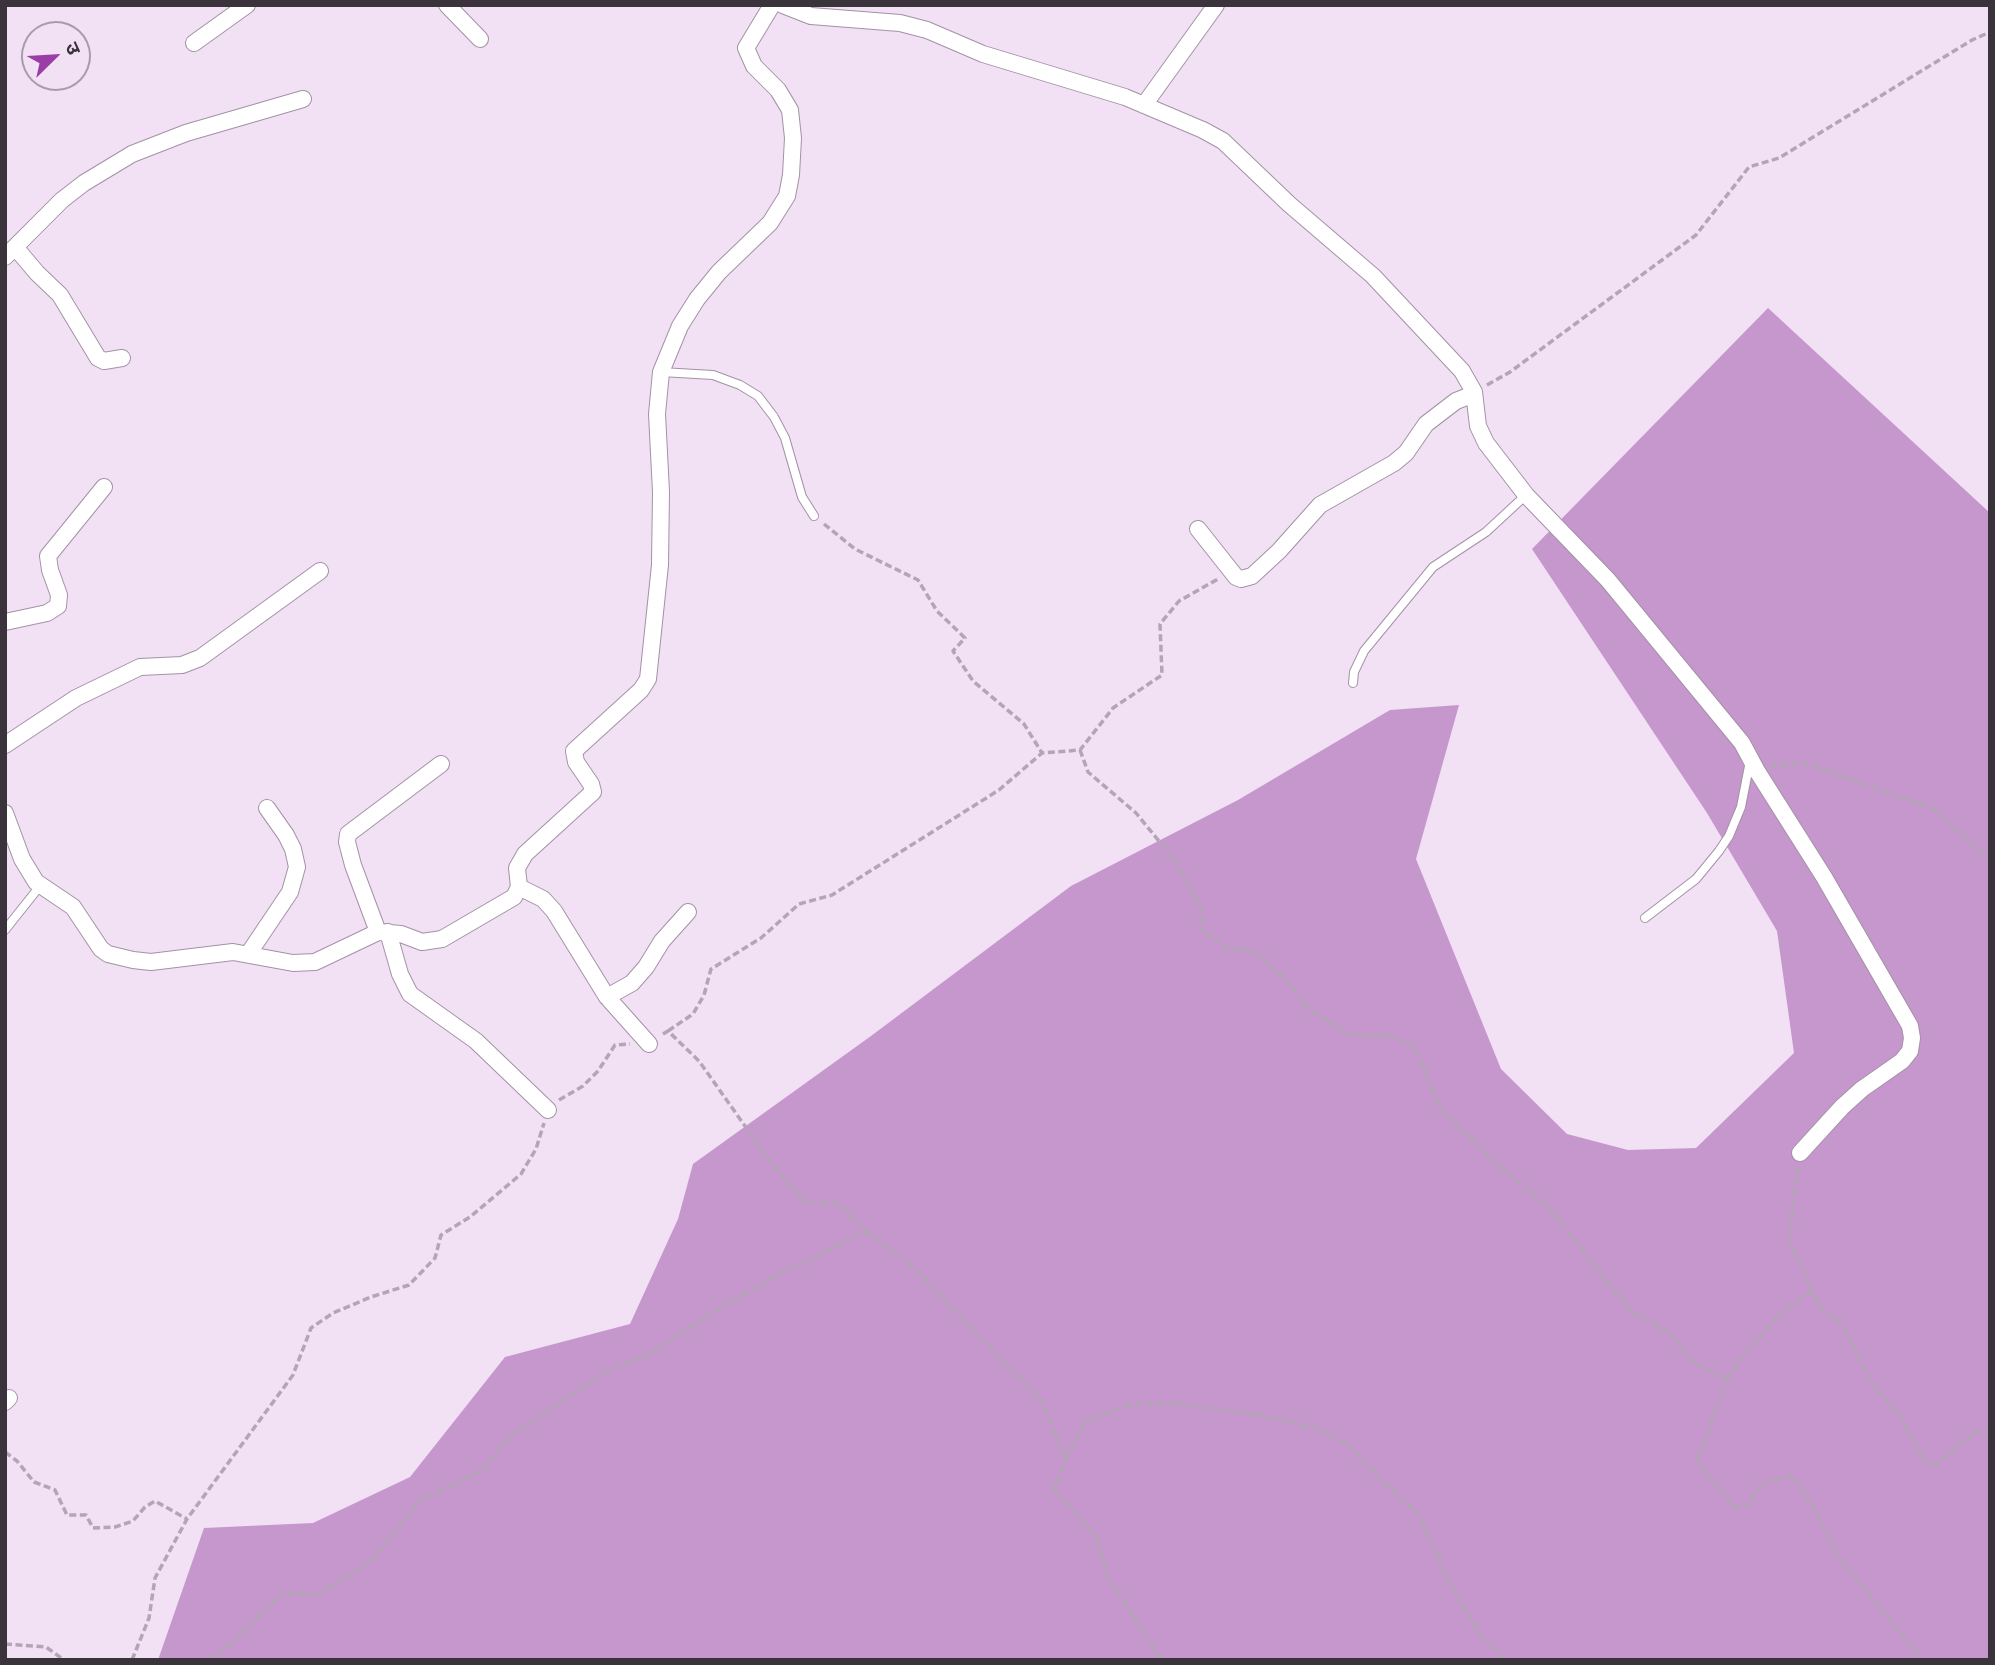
<!DOCTYPE html>
<html>
<head>
<meta charset="utf-8">
<style>
	body { margin:0 }
	#map { position:relative; width:1995px; height:1665px; overflow:hidden; background:#f2e0f5; font-family:Mulish,"Noto Sans Devanagari",sans-serif }
	canvas { display:block }
	.frame { position:absolute; inset:0; border:7px solid #3a333b; pointer-events:none }
	.north { position:absolute; left:21px; top:21px; width:70px; height:70px; box-sizing:border-box; background:#f2e0f5; border:2px solid #a89bab; border-radius:50%; rotate:66deg; font-size:19px; font-weight:700; line-height:28px; text-align:center; color:#3a333b }
	.north::after { content:''; display:block; margin:auto; width:24px; height:32px; background:#9a3da7; clip-path:polygon(50% 0,100% 100%,50% 72%,0 100%) }
</style>
</head>
<body>
<div id="map">
<canvas width="1995" height="1665"></canvas>
<div class="frame"></div>
<div class="north">उ</div>
</div>
<script>
const c = document.querySelector('canvas').getContext('2d');
c.lineJoin = 'round';
function fillPath(path, color) {
  c.fillStyle = color;
  c.fill(path, 'evenodd');
}
function toPath(rows) {
  const path = new Path2D();
  for (const r of rows) {
    path.moveTo(r[0], r[1]);
    for (let i = 2; i < r.length; i += 2) path.lineTo(r[i], r[i + 1]);
  }
  return path;
}
function strokePath(path, color, width, dash) {
  c.strokeStyle = color;
  c.lineWidth = width;
  c.lineCap = dash ? 'butt' : 'round';
  c.setLineDash(dash || []);
  c.stroke(path);
}
const forest = toPath([
	[1768,308,1990,513,1990,1660,158,1660,204,1528,313,1523,410,1477,505,1357,630,1324,678,1219,693,1164,871,1036,1071,886,1238,800,1390,710,1459,705,1416,859,1501,1069,1567,1134,1628,1150,1696,1148,1794,1053,1777,931,1707,813,1532,549]
]);
const path = toPath([
	[1487,385,1510,372,1696,235,1749,167,1779,158,1972,40,1990,32],
	[824,524,855,549,918,580,937,611,965,638,953,651,973,681,1024,724,1042,753],
	[1080,750,1088,772,1136,813,1176,862,1204,915,1200,928,1228,948,1254,951,1283,976,1310,1010,1352,1036,1388,1035,1415,1047,1440,1108,1493,1160,1550,1209,1629,1309,1670,1333,1695,1363,1727,1379,1697,1463,1735,1507,1747,1505,1763,1483,1793,1476,1811,1503,1839,1558,1915,1650,1917,1660],
	[1770,765,1807,764,1932,808,1990,859],
	[668,1031,693,1014,704,995,711,969,761,938,799,904,832,895,999,790,1042,753,1080,750,1113,708,1162,675,1160,624,1179,601,1218,579],
	[559,1100,583,1086,598,1071,615,1045,630,1044],
	[1798,1167,1789,1240,1821,1309,1842,1325,1873,1385,1901,1417,1923,1459,1935,1466,1956,1447,1977,1432,1990,1429],
	[866,1231,911,1265,1040,1399,1066,1459,1054,1488,1096,1537,1108,1577,1161,1660],
	[1727,1379,1741,1357,1784,1311,1812,1290],
	[5,1452,17,1461,34,1482,55,1490,67,1515,86,1515,93,1528,115,1527,133,1521,145,1507,155,1501,187,1519],
	[1066,1459,1087,1420,1132,1404,1175,1404,1254,1414,1317,1428,1350,1446,1386,1485,1417,1512,1447,1577,1480,1635,1501,1653,1501,1660],
	[5,1644,46,1647,64,1660],
	[132,1660,149,1618,155,1578,187,1519,293,1375,311,1328,333,1313,371,1297,409,1285,435,1258,441,1235,470,1217,521,1174,536,1149,544,1123],
	[209,1660,230,1645,282,1593,316,1595,371,1562,420,1501,483,1470,508,1438,611,1368,643,1358,720,1308,782,1273,866,1231,837,1204,805,1202,769,1160,699,1061,668,1031,663,1034]
]);
const service = toPath([
	[661,372,713,375,740,385,758,396,774,417,785,438,802,497,814,516],
	[1353,683,1354,672,1364,651,1433,567,1486,532,1526,495],
	[1645,918,1696,879,1719,851,1729,836,1741,807,1750,761],
	[5,930,40,886]
]);
const minor = toPath([
	[447,5,480,39],
	[783,5,811,16,900,23,927,30,983,54,1125,97,1203,130,1223,141,1289,204,1373,276,1462,371,1474,392,1478,426,1486,443,1526,495,1608,580,1742,743,1757,771,1824,877,1910,1026,1912,1038,1910,1051,1902,1061,1862,1089,1842,1107,1800,1153],
	[194,43,247,5],
	[1144,105,1216,5],
	[15,247,37,273,60,295,98,358,104,361,122,358],
	[5,257,62,200,84,183,132,154,186,133,303,99],
	[1198,529,1236,577,1241,579,1252,576,1279,551,1320,505,1394,463,1406,453,1426,424,1456,401,1474,394],
	[5,622,47,613,58,606,59,595,50,570,48,556,104,487],
	[5,745,76,698,140,667,182,665,200,658,320,571],
	[5,813,22,859,36,882,73,907,101,949,108,954,133,960,151,962,233,952,293,963,315,962,378,932,401,934,422,942,442,939,514,897,519,887,517,868,525,854,593,792,591,784,576,762,574,751,641,690,648,679,660,565,661,492,657,414,661,372,680,326,697,299,719,272,770,223,787,196,791,175,793,138,790,110,778,90,754,66,746,48,772,5],
	[519,887,543,899,554,911,607,997,649,1044],
	[378,932,353,865,347,842,348,834,441,764],
	[388,932,400,974,410,994,476,1041,548,1110],
	[249,953,290,892,297,867,293,849,286,835,267,808],
	[607,997,632,983,646,967,662,941,688,912],
	[5,1402,9,1398]
]);
fillPath(forest, '#c697cd');
strokePath(service, '#a392a5', 10);
strokePath(minor, '#a392a5', 18);
strokePath(path, '#b3a5b5', 3.5, [7, 3.5]);
strokePath(service, '#fff', 8);
strokePath(minor, '#fff', 16);
</script>
</body>
</html>
